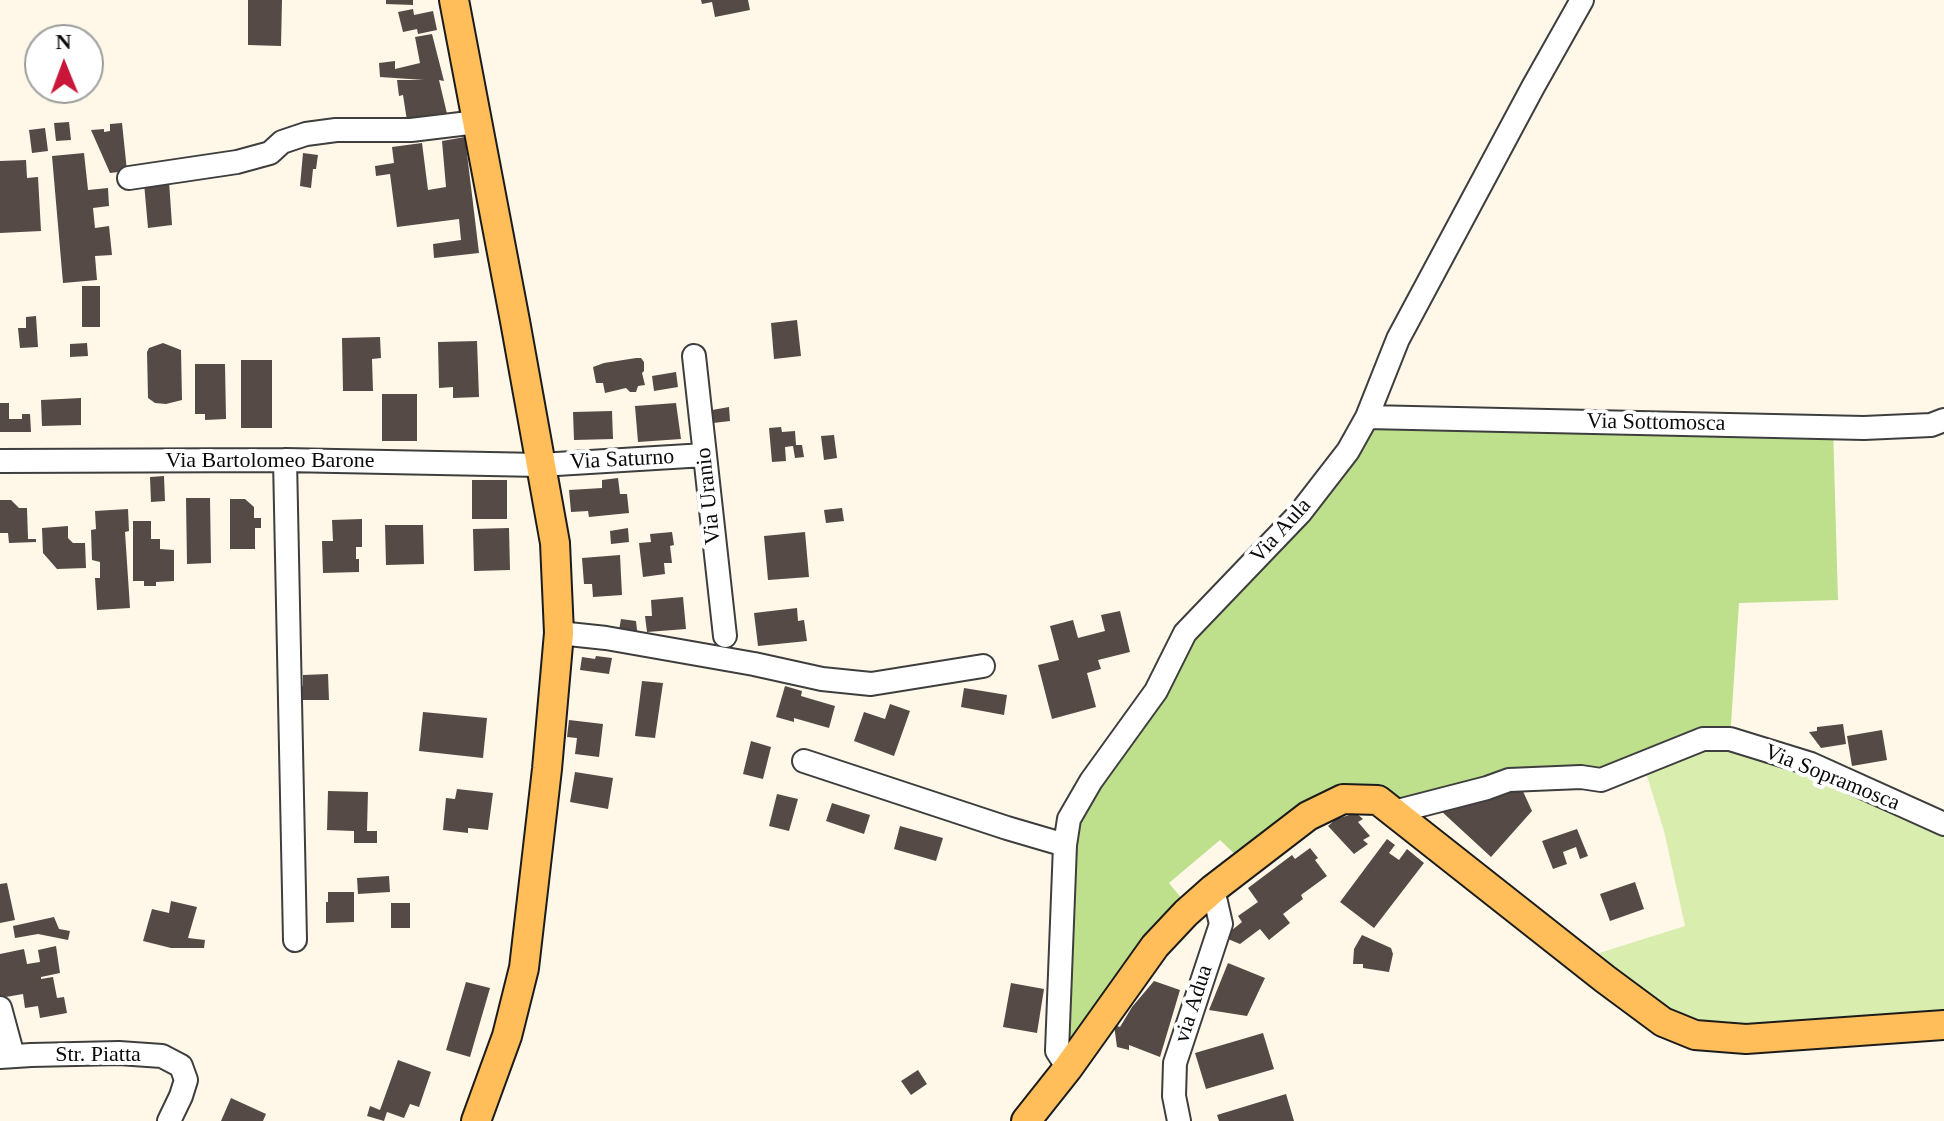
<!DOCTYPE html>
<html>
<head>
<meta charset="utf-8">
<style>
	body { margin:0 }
	#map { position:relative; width:1944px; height:1121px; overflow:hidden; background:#fff8e9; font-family:"Times New Roman",serif }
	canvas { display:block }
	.north { position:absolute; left:24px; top:24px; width:80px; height:80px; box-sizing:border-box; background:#fff; border:2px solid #9d9d9d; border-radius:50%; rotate:359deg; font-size:22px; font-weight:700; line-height:32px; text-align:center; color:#0b0b0b }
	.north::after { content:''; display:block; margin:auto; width:28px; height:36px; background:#c91639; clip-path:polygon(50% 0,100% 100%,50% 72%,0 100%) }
</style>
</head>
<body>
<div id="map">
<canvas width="1944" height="1121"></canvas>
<div class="north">N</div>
</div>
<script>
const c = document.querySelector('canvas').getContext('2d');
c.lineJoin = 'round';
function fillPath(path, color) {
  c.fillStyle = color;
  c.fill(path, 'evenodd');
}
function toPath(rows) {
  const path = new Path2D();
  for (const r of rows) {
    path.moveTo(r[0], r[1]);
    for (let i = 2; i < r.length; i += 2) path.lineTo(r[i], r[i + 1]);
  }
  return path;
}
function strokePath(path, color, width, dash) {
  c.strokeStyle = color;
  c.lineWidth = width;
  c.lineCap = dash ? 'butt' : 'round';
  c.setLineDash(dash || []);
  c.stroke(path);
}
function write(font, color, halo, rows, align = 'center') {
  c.font = font + ' "Times New Roman",serif';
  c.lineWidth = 8;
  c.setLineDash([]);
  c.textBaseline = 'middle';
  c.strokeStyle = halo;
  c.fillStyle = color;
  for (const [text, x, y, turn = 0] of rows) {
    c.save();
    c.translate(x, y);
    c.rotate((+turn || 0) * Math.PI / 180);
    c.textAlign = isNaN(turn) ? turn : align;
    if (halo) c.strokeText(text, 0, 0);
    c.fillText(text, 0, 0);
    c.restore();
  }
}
const green = toPath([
	[1730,739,1944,824,1944,1025,1695,1035,1580,959,1685,926,1664,831,1643,763]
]);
const forest = toPath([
	[1367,417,1833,427,1838,600,1739,603,1730,739,1601,780,1548,777,1394,812,1343,799,1246,865,1220,840,1169,883,1190,909,1068,1068,1065,845,1185,633]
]);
const building = toPath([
	[248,0,282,0,281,46,248,45],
	[386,0,413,0,413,5,386,4],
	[701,0,748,0,750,10,715,17,712,2,702,4],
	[413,9,414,15,433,11,437,30,418,34,417,29,403,32,398,12],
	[432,34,444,81,439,80,449,122,408,127,403,95,399,96,397,80,424,80,380,77,379,63,395,61,395,69,420,63,415,37],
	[69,122,71,140,56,141,54,123],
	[122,123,127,171,110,173,91,130,104,129,104,132,110,131,110,124],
	[45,128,48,151,32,153,29,130],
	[465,137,479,253,434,258,433,244,461,240,459,219,397,227,390,174,376,176,375,166,394,163,392,147,422,143,428,190,446,187,442,141],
	[84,153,88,190,108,188,109,206,93,208,95,228,109,226,112,255,95,256,97,280,63,283,52,156],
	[303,153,318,155,316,169,313,169,311,188,300,186],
	[26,160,27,178,38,177,41,231,0,233,0,161],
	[169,181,172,225,148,228,144,183],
	[82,286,100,286,100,327,82,327],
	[36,316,38,347,20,348,18,328,26,328,26,317],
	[797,320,801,356,774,359,771,323],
	[380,337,381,358,372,359,373,391,343,391,342,338],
	[477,341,479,397,453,398,453,387,439,388,438,342],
	[87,343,88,356,70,357,70,344],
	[163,343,181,350,182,400,166,404,155,403,148,398,147,352,149,348],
	[636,358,641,358,644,362,644,371,642,373,645,385,638,386,636,392,630,392,626,388,605,393,603,383,596,383,593,367,604,363],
	[241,360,272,360,272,428,241,428],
	[195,364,225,364,226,419,205,420,205,414,195,414],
	[676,372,678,387,654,391,652,376],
	[382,394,417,394,417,441,382,441],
	[81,398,81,425,42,426,41,400],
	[0,403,9,403,9,419,22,419,22,414,30,414,31,432,0,432],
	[676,403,681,439,638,442,635,406],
	[729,407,730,421,713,423,712,410],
	[612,411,613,439,574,440,573,412],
	[781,427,782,432,795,431,796,445,802,445,804,457,795,458,793,446,785,447,786,461,772,462,769,428],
	[834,435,837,458,824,460,821,436],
	[164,476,165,501,151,502,150,477],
	[618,478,620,494,627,494,629,513,589,517,588,511,571,512,569,490,602,488,602,480],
	[472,480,507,480,507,519,472,519],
	[186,498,210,498,211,563,187,564],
	[230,499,245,499,254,507,254,518,261,518,261,528,255,528,255,549,230,549],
	[0,500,11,500,19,508,27,508,28,539,36,539,36,542,9,543,8,533,0,533],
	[842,508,844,521,826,523,824,510],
	[128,509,129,531,125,532,130,608,97,610,95,578,100,578,100,562,92,560,91,530,96,529,95,511],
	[362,519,362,547,356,547,356,559,359,559,359,572,323,573,322,541,333,541,332,520],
	[133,521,151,521,151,539,160,539,160,549,174,550,174,581,156,582,156,586,144,586,144,581,133,581],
	[385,525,423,525,424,564,386,565],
	[68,526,68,538,73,543,85,543,86,568,57,569,43,553,42,528],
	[509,528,510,570,474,571,473,529],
	[628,528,629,542,611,544,610,531],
	[672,532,674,545,670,546,672,563,664,563,665,574,643,577,639,543,651,542,650,534],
	[805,532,809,577,768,580,764,536],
	[620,555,622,595,593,597,592,584,584,584,582,558],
	[683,597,686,629,647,632,645,616,652,616,651,600],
	[797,608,798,621,804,620,807,641,758,646,754,613],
	[1120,611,1130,652,1098,660,1101,669,1087,673,1096,707,1052,719,1038,665,1059,660,1050,626,1073,620,1078,638,1105,631,1101,615],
	[621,619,636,621,638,639,618,636],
	[596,656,612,658,609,674,580,670,582,657,595,659],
	[328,674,329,700,301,700,300,687,303,686,303,675],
	[642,681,663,683,655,738,635,736],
	[785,686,802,691,801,696,835,706,829,728,794,718,794,722,776,717],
	[964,688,1007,695,1004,715,961,707],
	[890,704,910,711,894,756,854,741,864,712,885,719],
	[423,712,487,718,483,758,419,751],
	[569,720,603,724,599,757,575,754,577,738,567,737],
	[1843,724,1846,744,1821,748,1809,732,1817,731,1817,727],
	[1882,730,1887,760,1852,766,1847,736],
	[751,741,771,747,763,779,743,774],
	[575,772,613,778,608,809,570,802],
	[1521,787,1532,811,1491,857,1440,810],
	[457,789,493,793,488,830,468,828,468,833,443,830,446,798,455,799],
	[328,791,368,792,367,831,377,831,377,843,354,843,354,831,327,830],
	[777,794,798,799,789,831,769,826],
	[832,803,870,815,864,834,826,821],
	[1356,813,1363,819,1358,822,1370,836,1363,840,1368,844,1354,854,1328,826,1336,819],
	[900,826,943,838,936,861,894,849],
	[1577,829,1588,856,1580,859,1576,847,1563,852,1567,864,1553,869,1542,841],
	[1387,839,1395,845,1389,853,1399,860,1407,849,1424,863,1374,928,1340,902],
	[1310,848,1318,858,1315,860,1327,876,1301,895,1303,899,1283,914,1290,923,1269,940,1260,929,1240,944,1228,939,1232,930,1242,922,1238,916,1258,902,1248,888,1292,855,1295,859],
	[389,876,390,892,358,894,357,878],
	[1635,882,1644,909,1610,921,1600,894],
	[7,883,15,920,0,923,0,884],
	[328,892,354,892,354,922,326,923,326,902,328,902],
	[171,901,197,907,188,938,205,940,204,948,171,948,143,941,152,909,169,913],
	[391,903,410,903,410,928,391,928],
	[54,917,59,929,70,931,68,940,38,934,15,938,13,926],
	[1362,935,1391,948,1393,954,1389,972,1363,968,1363,964,1353,964,1354,949],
	[56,946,60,973,41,977,41,979,53,977,57,998,64,997,67,1013,40,1018,38,1006,25,1008,23,994,0,998,0,954,24,949,27,964,40,962,38,950],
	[1228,963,1265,978,1247,1016,1209,1010],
	[1154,981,1180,990,1160,1057,1129,1045,1129,1050,1117,1047,1114,1025,1120,1027,1132,1007],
	[466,982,490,988,470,1057,446,1050],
	[1011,983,1044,989,1037,1033,1003,1027],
	[1263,1033,1274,1069,1206,1089,1195,1053],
	[398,1060,431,1072,419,1107,410,1104,404,1118,387,1112,384,1121,367,1116,370,1106,380,1110],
	[918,1070,927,1084,911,1095,901,1081],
	[1286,1094,1294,1121,1219,1121,1217,1115],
	[231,1098,266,1114,263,1121,221,1121]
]);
const minor = toPath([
	[129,178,237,162,270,153,282,142,306,134,336,130,411,130,477,122],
	[694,356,725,636],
	[1367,417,1864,428,1931,425,1944,420],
	[285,460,295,940],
	[0,461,285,460,540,465,705,455],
	[559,633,606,638,754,664,822,679,871,684,983,666],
	[804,761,1007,828,1065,845],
	[1394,812,1487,788,1509,780,1581,777,1601,780,1703,739,1730,739,1811,764,1944,824],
	[0,1008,13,1056],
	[0,1057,31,1055,119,1053,162,1056,181,1066,186,1080,181,1096,169,1121],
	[1068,1068,1057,1051,1065,845,1069,819,1091,781,1156,691,1185,633,1300,513,1348,451,1367,417,1398,339,1533,87,1582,0],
	[1179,1121,1174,1096,1175,1063,1221,924,1213,889]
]);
const major = toPath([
	[454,0,515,321,555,543,559,633,547,769,524,968,507,1036,476,1121],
	[1026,1121,1068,1068,1155,946,1186,913,1213,889,1308,816,1343,799,1378,800,1605,979,1663,1022,1695,1035,1746,1039,1944,1025]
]);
const streetNames = [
	["Via Sottomosca",1656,423,1],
	["Via Saturno",622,460,-3],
	["Via Bartolomeo Barone",270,461],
	["Via Uranio",709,496,-96],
	["Via Aula",1281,531,-48],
	["Via Sopramosca",1832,778,22],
	["via Adua",1194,1004,-72],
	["Str. Piatta",98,1055]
];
fillPath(green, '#d9edaf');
fillPath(forest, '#bee08d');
fillPath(building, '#554a46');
strokePath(minor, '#3e3e3e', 26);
strokePath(major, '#1c1c1c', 32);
strokePath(minor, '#fff', 22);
strokePath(major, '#ffbe59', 28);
write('22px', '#0b0b0b', '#fff', streetNames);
</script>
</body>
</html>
